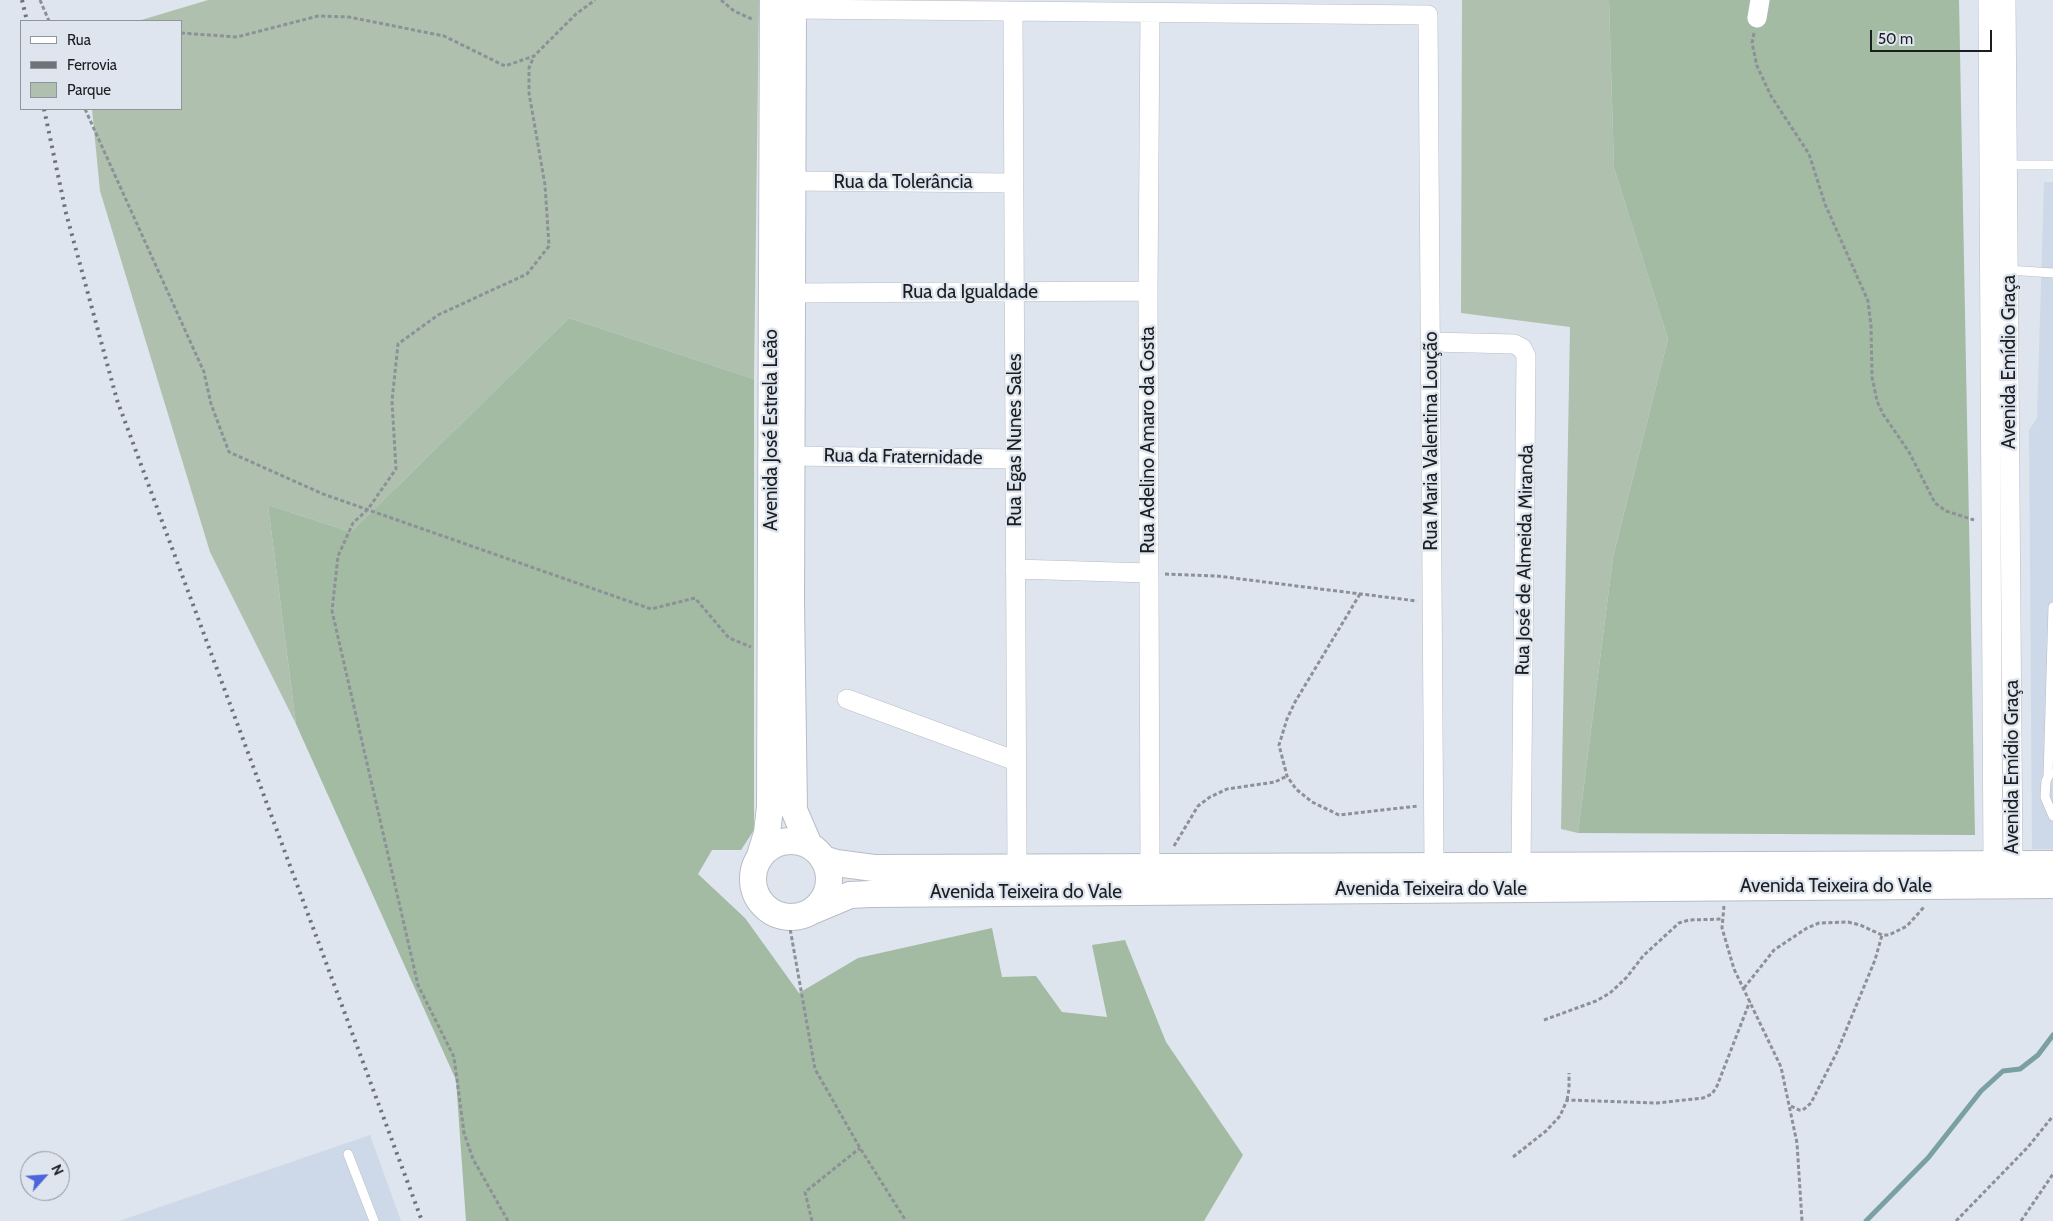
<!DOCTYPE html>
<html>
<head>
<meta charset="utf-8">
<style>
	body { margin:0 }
	#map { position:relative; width:2053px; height:1221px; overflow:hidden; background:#dee5ee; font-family:Cabin,sans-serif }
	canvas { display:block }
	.legend { position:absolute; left:20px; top:20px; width:162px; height:90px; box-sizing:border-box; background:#dee5ee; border:1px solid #90959c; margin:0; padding:6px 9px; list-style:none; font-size:15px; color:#1b1e21 }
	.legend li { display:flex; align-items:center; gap:10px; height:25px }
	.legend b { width:25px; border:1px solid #90959c }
	.north { position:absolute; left:20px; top:1151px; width:50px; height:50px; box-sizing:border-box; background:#dee5ee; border:1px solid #90959c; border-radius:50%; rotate:64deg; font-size:14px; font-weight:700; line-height:20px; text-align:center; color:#1b1e21 }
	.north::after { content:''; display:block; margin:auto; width:18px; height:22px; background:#4d65da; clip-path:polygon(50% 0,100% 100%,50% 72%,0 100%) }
	.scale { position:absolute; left:1870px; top:30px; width:122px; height:22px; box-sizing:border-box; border:2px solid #1b1e21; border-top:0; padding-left:6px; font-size:15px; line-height:18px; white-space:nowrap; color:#1b1e21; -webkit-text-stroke:4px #dee5ee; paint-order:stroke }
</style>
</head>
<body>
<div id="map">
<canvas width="2053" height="1221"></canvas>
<ul class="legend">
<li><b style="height:6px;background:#fff"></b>Rua</li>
<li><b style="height:6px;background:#6e7379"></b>Ferrovia</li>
<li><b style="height:14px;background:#afc1ae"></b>Parque</li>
</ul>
<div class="north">N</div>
<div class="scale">50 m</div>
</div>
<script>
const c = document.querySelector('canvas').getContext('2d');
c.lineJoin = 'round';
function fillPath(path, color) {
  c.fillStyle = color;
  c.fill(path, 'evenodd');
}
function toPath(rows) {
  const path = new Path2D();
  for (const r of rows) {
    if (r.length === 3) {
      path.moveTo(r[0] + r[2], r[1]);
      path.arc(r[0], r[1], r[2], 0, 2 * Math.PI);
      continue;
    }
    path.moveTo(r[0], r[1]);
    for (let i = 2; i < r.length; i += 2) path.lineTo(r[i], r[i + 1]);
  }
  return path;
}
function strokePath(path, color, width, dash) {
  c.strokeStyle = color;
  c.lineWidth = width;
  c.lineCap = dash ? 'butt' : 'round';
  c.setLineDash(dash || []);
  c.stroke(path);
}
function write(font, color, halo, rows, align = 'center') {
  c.font = font + ' Cabin,sans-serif';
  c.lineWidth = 4.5;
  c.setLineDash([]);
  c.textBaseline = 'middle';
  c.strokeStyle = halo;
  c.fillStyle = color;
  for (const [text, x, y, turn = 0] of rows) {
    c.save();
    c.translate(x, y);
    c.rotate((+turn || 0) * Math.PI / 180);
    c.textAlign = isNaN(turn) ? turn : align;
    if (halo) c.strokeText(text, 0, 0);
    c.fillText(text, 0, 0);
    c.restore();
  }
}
const built = toPath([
	[2044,182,2053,182,2053,849,2032,849,2029,430,2037,418],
	[370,1135,401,1221,119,1221]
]);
const green = toPath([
	[208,0,759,0,754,379,569,318,351,532,268,505,296,724,210,552,100,191,92,109,181,109,181,21,138,21],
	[1462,0,1609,0,1614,168,1668,339,1613,557,1578,833,1561,829,1570,327,1461,313]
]);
const forest = toPath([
	[1609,0,1959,0,1975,835,1578,833,1613,557,1668,339,1614,168],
	[569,318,754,379,754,830,741,850,712,850,698,874,745,918,799,993,858,958,992,928,1002,977,1036,976,1062,1012,1107,1017,1092,945,1125,940,1166,1042,1243,1155,1204,1221,466,1221,456,1080,296,724,268,505,351,532]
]);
const stream = toPath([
	[1866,1221,1928,1158,1981,1091,2003,1071,2020,1069,2038,1055,2053,1035]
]);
const path = toPath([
	[40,0,49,21],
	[721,0,734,11,752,19],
	[181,33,237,37,318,16,349,17,444,36,505,66,534,56,576,14,595,0],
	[1754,33,1752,43,1757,66,1771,96,1809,154,1825,204,1868,301,1871,326,1872,377,1877,401,1883,414,1909,452,1935,503,1946,511,1974,520],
	[85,109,204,372,211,404,229,452,323,494,651,609,695,598,729,638,751,647],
	[1165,574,1217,576,1417,601],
	[1360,594,1295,702,1287,719,1279,745,1287,776,1296,789,1312,802,1339,815,1418,806],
	[1174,846,1198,806,1210,797,1227,789,1275,782,1287,776],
	[1724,906,1722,928,1734,969,1781,1067,1797,1143,1802,1221],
	[788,917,815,1069,860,1148,906,1221],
	[1744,988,1774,950,1807,928,1819,923,1848,922,1860,925,1882,935,1889,935,1907,926,1924,907],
	[1544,1020,1596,1001,1610,993,1627,977,1643,956,1679,923,1689,920,1723,919],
	[1567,1100,1569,1089,1569,1073],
	[1791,1106,1799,1110,1803,1110,1811,1103,1837,1052,1875,960,1882,935],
	[1513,1157,1546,1131,1560,1116,1567,1100,1657,1103,1703,1098,1712,1094,1717,1086,1750,1001],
	[508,1221,473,1159,464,1133,454,1057,418,985,332,611,338,556,353,523,368,509,396,469,392,401,398,344,438,315,527,274,549,246,545,185,529,93,529,68,534,56],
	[812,1221,805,1192,860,1148],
	[1956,1221,2028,1147,2053,1116],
	[2021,1221,2053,1174]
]);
const lane = toPath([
	[2008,165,2053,165],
	[2008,270,2053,273],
	[2050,773,2046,781,2045,797,2053,816],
	[2048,777,2053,607],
	[348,1154,374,1221]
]);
const street = toPath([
	[1988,0,1993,864,1998,875],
	[2006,0,2013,864,2007,875],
	[793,9,1428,15,1434,866],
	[1013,12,1017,867],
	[1150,13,1148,291,1150,867],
	[1757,18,1760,0],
	[792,181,1014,183],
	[792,293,1148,291],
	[1431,342,1514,344,1522,348,1526,356,1521,866],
	[791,456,1015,459],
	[1015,569,1149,573],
	[847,699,1016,761]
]);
const secondary = toPath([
	[793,0,791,603,794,810,809,845],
	[791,879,38],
	[759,859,767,833,770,807,773,0],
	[823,859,836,863,874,868,2053,864],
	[812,911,850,895,871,894,2053,885]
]);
const rail = toPath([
	[22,0,27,21],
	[44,109,66,213,117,400,422,1221]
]);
const streetNames = [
	["Rua da Tolerância",903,182],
	["Rua da Igualdade",970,292],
	["Avenida Emídio Graça",2009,362,-90],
	["Avenida José Estrela Leão",771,430,-90],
	["Rua Egas Nunes Sales",1015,440,-90],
	["Rua Adelino Amaro da Costa",1148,440,-90],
	["Rua Maria Valentina Loução",1431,441,-90],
	["Rua da Fraternidade",903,457,1],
	["Rua José de Almeida Miranda",1525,560,-89],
	["Avenida Emídio Graça",2012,767,-90],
	["Avenida Teixeira do Vale",1836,886],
	["Avenida Teixeira do Vale",1431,889],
	["Avenida Teixeira do Vale",1026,892]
];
fillPath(built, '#cdd9e8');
fillPath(green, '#afc1ae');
fillPath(forest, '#a3baa3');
strokePath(stream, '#7aa0a3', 5);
strokePath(lane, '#b6bdc5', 10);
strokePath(street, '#b6bdc5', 20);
strokePath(secondary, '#b6bdc5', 28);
strokePath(path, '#8c9197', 3, [4, 2.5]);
strokePath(lane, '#fff', 9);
strokePath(street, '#fff', 19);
strokePath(secondary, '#fff', 26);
strokePath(rail, '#6e7379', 4, [2.5, 5]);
write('19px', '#1b1e21', '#dee5ee', streetNames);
</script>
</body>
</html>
